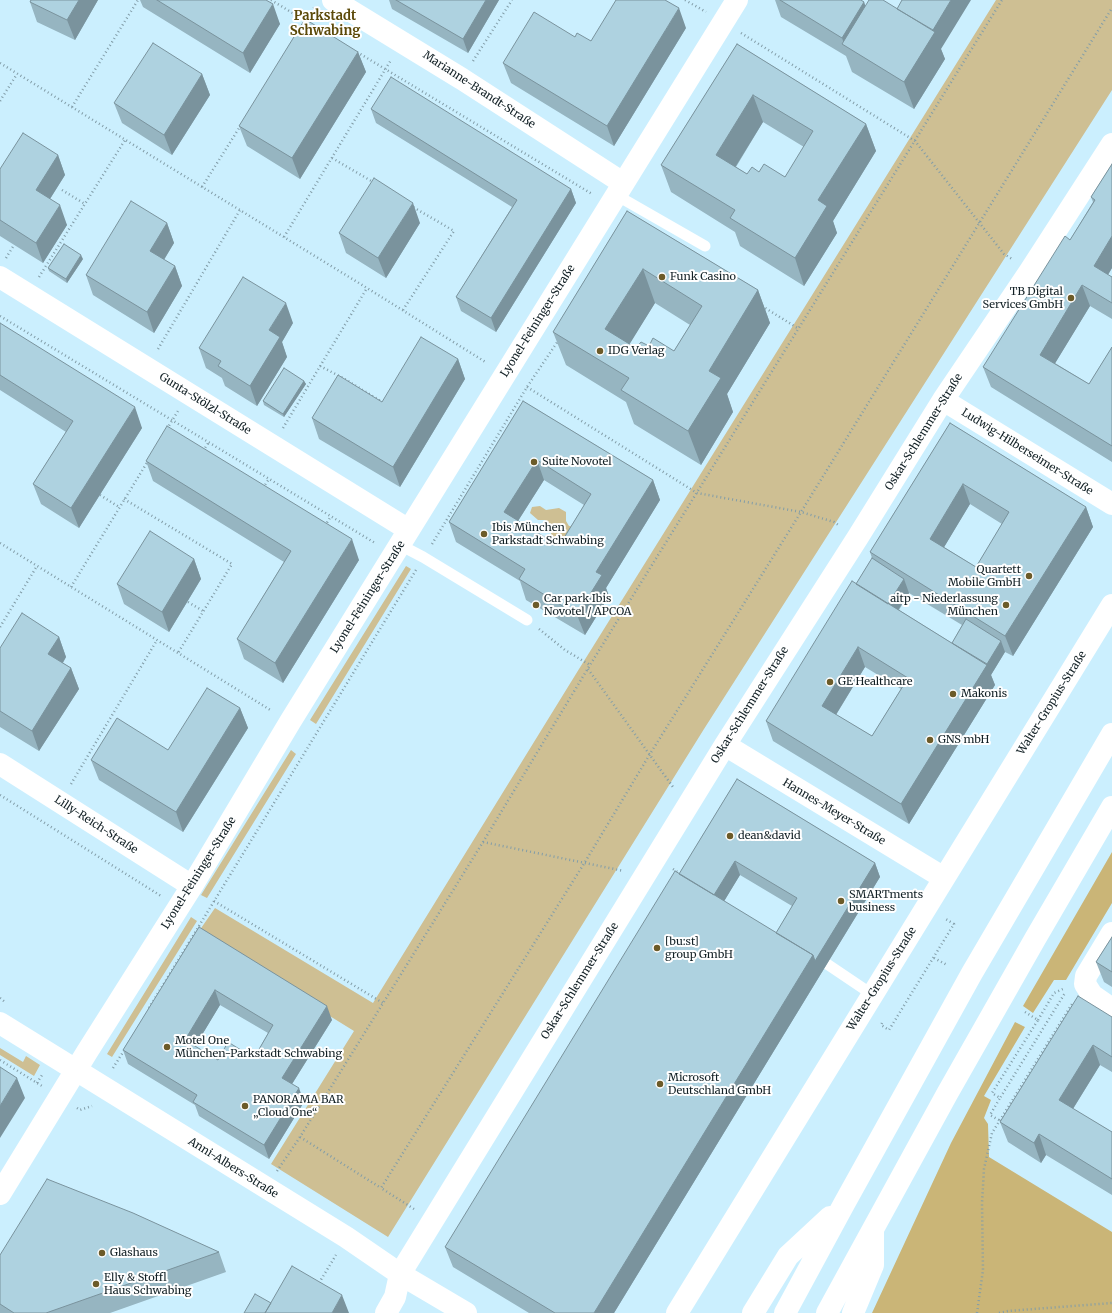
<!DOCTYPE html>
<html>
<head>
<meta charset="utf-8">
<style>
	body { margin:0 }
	canvas { display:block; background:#cbeffe }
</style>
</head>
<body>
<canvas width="1112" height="1313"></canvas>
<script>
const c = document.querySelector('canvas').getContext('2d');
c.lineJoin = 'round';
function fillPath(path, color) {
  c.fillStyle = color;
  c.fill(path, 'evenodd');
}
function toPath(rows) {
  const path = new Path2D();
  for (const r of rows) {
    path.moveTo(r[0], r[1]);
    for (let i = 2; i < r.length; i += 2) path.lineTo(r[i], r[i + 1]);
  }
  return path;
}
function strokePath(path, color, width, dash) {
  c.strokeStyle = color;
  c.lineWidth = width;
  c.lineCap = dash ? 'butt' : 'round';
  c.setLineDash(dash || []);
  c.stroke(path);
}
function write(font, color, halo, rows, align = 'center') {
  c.font = font + ' Merriweather,serif';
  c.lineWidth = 4;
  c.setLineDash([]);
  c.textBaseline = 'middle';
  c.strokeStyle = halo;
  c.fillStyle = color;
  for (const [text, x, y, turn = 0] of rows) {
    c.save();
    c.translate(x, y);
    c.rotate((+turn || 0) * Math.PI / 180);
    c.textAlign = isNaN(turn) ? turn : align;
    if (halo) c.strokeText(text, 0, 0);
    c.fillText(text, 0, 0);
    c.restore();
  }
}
const green = toPath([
	[996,0,1112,0,1112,90,704,729,388,1237,271,1164,354,1031,197,934,215,908,373,1003,579,669],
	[540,506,546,510,559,508,566,512,566,521,569,526,577,527,565,549,559,544,553,542,551,534,552,526,545,520,538,520,530,513,532,507],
	[406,566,411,569,316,724,310,720],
	[291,750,296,754,207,898,201,895],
	[191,917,197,921,112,1057,107,1054],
	[0,1048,23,1062,26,1056,40,1065,34,1076,0,1055]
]);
const forest = toPath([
	[1112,852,1112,903,1066,980,1054,980,1033,1013,1023,1006],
	[1015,1022,1025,1027,984,1096,991,1100,984,1118,988,1124,989,1157,1112,1232,1112,1313,872,1313,951,1143]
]);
const path = toPath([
	[271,0,306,21],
	[685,0,706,12],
	[305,22,314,8],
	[741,33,915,141,1004,254,1012,259],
	[357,52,592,194],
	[473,61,512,0],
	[0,63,367,288,487,363],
	[0,101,17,74],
	[72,107,138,0],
	[332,158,373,182],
	[202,187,241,125],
	[62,190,85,204],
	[284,237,391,60],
	[6,258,14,245],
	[39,277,125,140],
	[762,306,799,329],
	[403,310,454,231,413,207],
	[0,316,375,543],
	[158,349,240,210],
	[320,366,343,378,379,400,377,403],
	[527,387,697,493,801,512,834,522,840,526],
	[283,428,367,288],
	[167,429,178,411],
	[203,451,209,442],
	[263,488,269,479],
	[100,495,119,507],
	[124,499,232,564,178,653],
	[325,526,331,516],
	[0,543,272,711],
	[432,544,527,387,558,341],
	[71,587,148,461],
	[188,602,203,611],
	[0,627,37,566],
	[539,629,565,650,590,665],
	[588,669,673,787],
	[71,784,157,640],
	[0,795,161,896],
	[483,842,624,871],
	[673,869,682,875],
	[214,901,383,1003],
	[934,958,947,965],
	[0,998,5,1002],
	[149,1008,416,570],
	[1025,1012,1038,1020,992,1093,1000,1098,1065,993],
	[1038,1020,1054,993,1065,988],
	[882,1023,881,1025,889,1030,954,924,944,918],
	[0,1060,42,1086],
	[113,1068,125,1049],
	[37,1083,42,1075],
	[77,1108,80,1110,92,1106],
	[999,1120,990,1115,1000,1098],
	[300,1137,381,1188],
	[277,1171,300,1137,483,842,590,665,1002,0],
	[414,1209,381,1188,585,862,650,754,801,512,1112,8],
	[319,1283,336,1255],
	[977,1313,983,1270,982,1203,984,1169,992,1133,1072,1004],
	[999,1313,1008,1311,1112,1303]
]);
const lane = toPath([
	[616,195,705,246],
	[400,545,423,557,527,620],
	[827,964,873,995]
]);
const street = toPath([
	[333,0,462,79,623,183],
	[0,277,409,530],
	[943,400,1112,504],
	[725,745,944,878],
	[0,764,192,886],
	[1112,933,1086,976,1085,984,1092,995,1112,1009],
	[0,1023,346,1237,400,1274,466,1313],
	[0,1194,87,1052,192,886,290,722,737,0],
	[386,1313,395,1297,400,1274,725,745,858,537,943,400,1030,271,1112,144],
	[677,1313,1112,605]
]);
const highway = toPath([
	[753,1313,788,1256,830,1217],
	[785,1313,844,1204,972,973,1112,734],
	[827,1313,947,1094,1035,939,1112,807],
	[853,1313,873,1265,873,1230]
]);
const wall = toPath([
	[31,0,98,0,75,40,37,22,30,2],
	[140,0,266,0,280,24,250,73,143,7],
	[389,0,499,0,468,53,392,9],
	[775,0,861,0,864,2,865,6,941,49,945,59,914,109,852,72,846,56,781,17],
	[686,28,614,146,511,83,503,63,575,37,591,41],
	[737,44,866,124,876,151,833,221,837,233,804,286,740,246,735,232,671,192,661,165],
	[763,122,804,147,785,177,747,174,736,167],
	[358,52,366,72,300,179,247,146,239,126],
	[202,74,210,95,172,155,122,123,114,103],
	[371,109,571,189,576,203,496,332,461,311,456,297,512,207,376,123],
	[58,155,65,175,50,199,67,225,43,263,0,236,0,169],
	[1112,164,1112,268,1108,275,1112,277,1112,319,1090,306,1055,363,1089,384,1112,347,1112,462,991,387,983,367,1070,240,1093,202,1091,197],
	[627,211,758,290,770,323,727,394,733,412,701,465,634,424,626,402,566,365,553,332],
	[655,303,690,325,674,351,649,346,636,348,629,344],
	[167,223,174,243,164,260,175,266,182,286,154,333,93,295,86,275],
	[420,223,386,278,346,253,339,233],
	[83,259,67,283,49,271,48,268],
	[0,323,142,428,79,528,41,504,33,484,66,432,0,390],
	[293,323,282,342,287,357,257,406,225,386,222,378,206,368,199,348],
	[458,359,465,379,400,487,319,439,312,418,382,402],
	[304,381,306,384,284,417,264,405,263,401],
	[523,401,653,480,660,500,606,588,609,596,585,635,526,600,520,581,456,542,449,522],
	[544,480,584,505,559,546,518,521],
	[950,423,1086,507,1093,527,1013,656,1005,652,991,675,995,685,909,824,773,741,766,721,856,584,872,558,870,552],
	[970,504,1002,524,976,567,944,547],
	[909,593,962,625,952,643,899,610],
	[865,667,901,689,872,736,836,715],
	[146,461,359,560,283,683,244,659,237,639,284,562,153,481],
	[194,559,201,579,169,632,124,604,117,584],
	[59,637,66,657,63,663,71,668,79,689,39,751,0,727,0,648],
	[240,708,248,728,183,832,99,780,91,760,168,750],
	[737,779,875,863,880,877,614,1313,529,1313,453,1267,445,1247,679,874],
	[740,875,792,906,776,933,724,901],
	[199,927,332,1020,292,1084,304,1102,269,1159,199,1116,195,1105,128,1064,123,1050],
	[220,1005,268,1033,254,1058,218,1060,195,1046],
	[1112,937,1112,987,1104,982,1096,962],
	[1112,1017,1112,1072,1100,1065,1073,1109,1112,1132,1112,1195,1046,1155,1041,1163,1008,1142,1000,1122],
	[219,1252,226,1272,110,1313,0,1313,0,1255]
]);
const shadedWall = toPath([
	[79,0,98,0,75,40,67,20],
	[486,0,499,0,468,53,463,39],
	[951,0,971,0,941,49,945,59,914,109,904,82,930,34],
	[864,2,871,22,845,46,842,38],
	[273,4,280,24,250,73,243,53],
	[679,8,686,28,614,146,607,126],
	[358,52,366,72,300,179,292,158],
	[202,74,210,95,172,155,164,135],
	[753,95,763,122,726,182,716,155],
	[866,124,876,151,833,221,837,233,804,286,795,258,818,200],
	[58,155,65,175,43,210,36,190],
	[571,189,576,203,496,332,491,318],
	[413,203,420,223,386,278,378,258],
	[60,205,67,225,43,263,36,243],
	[167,223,174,243,157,271,150,251],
	[1112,236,1112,268,1101,286,1094,266],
	[81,255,83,259,67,283,66,279],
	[175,266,182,286,154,333,147,312],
	[643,269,655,303,618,363,605,329],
	[1082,285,1090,306,1048,375,1040,355],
	[758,290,770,323,727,394,733,412,701,465,688,431,709,371],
	[286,303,293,323,282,342,287,357,257,406,250,386,269,330],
	[458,359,465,379,400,487,393,467],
	[304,381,306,384,284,417,283,414],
	[135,407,142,428,79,528,71,508],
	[537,460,544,480,511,532,504,512],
	[653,480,660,500,606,588,609,596,585,635,577,615,596,572],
	[963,484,970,504,937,559,930,539],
	[1086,507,1093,527,1013,656,1005,636],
	[352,539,359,560,283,683,275,663],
	[194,559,201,579,169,632,162,612],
	[904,579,909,593,891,621,886,607],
	[59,637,66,657,56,674,48,654],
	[1001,641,1005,652,991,675,995,685,909,824,901,804],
	[858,647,865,667,829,726,822,706],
	[71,668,79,689,39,751,32,731],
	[240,708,248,728,183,832,176,812],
	[735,861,740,875,717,913,712,898],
	[875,863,880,877,614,1313,594,1313,813,955],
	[215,990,220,1005,190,1055,185,1040],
	[327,1006,332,1020,287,1092,282,1078],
	[1093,1045,1100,1065,1066,1120,1059,1100],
	[17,1078,25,1098,0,1138,0,1106],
	[299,1088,304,1102,269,1159,264,1145],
	[1039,1134,1046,1155,1041,1163,1034,1143],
	[342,1295,349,1313,332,1313]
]);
const building = toPath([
	[31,0,79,0,67,20,30,2,31,0],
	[157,0,266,0,273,4,243,53,157,0],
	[396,0,486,0,463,39,396,0],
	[616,0,665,0,679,8,607,126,503,63,534,12,575,37,577,33,591,41,616,0],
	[780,0,861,0,864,2,842,38,780,0],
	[869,0,883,0,935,32,904,82,842,44,869,0],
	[902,0,951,0,933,30,897,9,902,0],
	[305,19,358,52,292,158,239,126,305,19],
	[153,43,202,74,164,135,114,103,153,43],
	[737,44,866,124,818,200,827,206,795,258,730,218,735,210,661,165,737,44],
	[753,95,813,131,785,177,764,164,759,172,752,167,747,174,716,155,753,95],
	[391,77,571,189,491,318,456,297,517,200,371,109,391,77],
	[23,133,58,155,36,190,60,205,36,243,0,220,0,169,23,133],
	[1112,164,1112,236,1094,266,1112,277,1112,303,1082,285,1040,355,1089,384,1112,347,1112,446,983,367,1065,236,1070,240,1095,200,1091,197,1112,164],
	[374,178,413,203,378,258,339,233,374,178],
	[131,201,167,223,150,251,175,266,147,312,86,275,131,201],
	[627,211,758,290,709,371,721,378,688,431,621,390,629,378,553,332,627,211],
	[643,269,702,306,674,351,653,338,649,346,641,342,636,348,605,329,643,269],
	[64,244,81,255,66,279,48,268,64,244],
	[243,277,286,303,269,330,280,337,250,386,218,366,221,361,199,348,243,277],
	[0,323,135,407,71,508,33,484,73,421,0,375,0,323],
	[421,337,458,359,393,467,312,418,338,375,382,402,421,337],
	[284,368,304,381,283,414,263,401,284,368],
	[523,401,653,480,596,572,602,575,577,615,519,579,525,569,449,522,523,401],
	[537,460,591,494,559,546,504,512,537,460],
	[950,423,1086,507,1005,636,870,552,950,423],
	[963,484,1009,512,976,567,930,539,963,484],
	[167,426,352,539,275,663,237,639,291,551,146,461,167,426],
	[150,531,194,559,162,612,117,584,150,531],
	[872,558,904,579,888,604,856,584,872,558],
	[852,581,987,665,901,804,766,721,852,581],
	[858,647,908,678,872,736,822,706,858,647],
	[22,613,59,637,48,654,71,668,32,731,0,711,0,648,22,613],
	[966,619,1001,641,987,664,952,643,966,619],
	[207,688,240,708,176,812,91,760,117,718,168,750,207,688],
	[737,779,875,863,815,961,813,955,776,933,797,898,735,861,714,895,679,874,737,779],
	[675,871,813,955,594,1313,555,1313,445,1247,675,871],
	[199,927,327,1006,282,1078,299,1088,264,1145,193,1102,197,1095,123,1050,199,927],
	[215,990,273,1025,254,1058,228,1042,218,1060,185,1040,215,990],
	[1112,937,1112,972,1096,962,1112,937],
	[1078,996,1112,1017,1112,1057,1093,1045,1059,1100,1112,1132,1112,1179,1039,1134,1034,1143,1000,1122,1078,996],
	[0,1067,17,1078,0,1106,0,1067],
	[47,1179,133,1213,219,1252,46,1313,14,1313,0,1304,0,1255,47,1179],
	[292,1266,342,1295,332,1313,265,1313,292,1266],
	[255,1294,271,1303,265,1313,244,1313,255,1294]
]);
const markers = [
	[662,277,4,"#6c5b29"],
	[1071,298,4,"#6c5b29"],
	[600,351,4,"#6c5b29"],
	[534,462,4,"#6c5b29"],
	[484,534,4,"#6c5b29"],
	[1029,576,4,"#6c5b29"],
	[536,605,4,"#6c5b29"],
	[1006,605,4,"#6c5b29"],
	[830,682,4,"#6c5b29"],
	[953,694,4,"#6c5b29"],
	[930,740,4,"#6c5b29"],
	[730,836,4,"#6c5b29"],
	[841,901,4,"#6c5b29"],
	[657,948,4,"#6c5b29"],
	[167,1047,4,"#6c5b29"],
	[660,1084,4,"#6c5b29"],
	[245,1106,4,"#6c5b29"],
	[102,1253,4,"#6c5b29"],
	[96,1284,4,"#6c5b29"]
];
const streetNames = [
	["Marianne-Brandt-Straße",479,90,33],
	["Lyonel-Feininger-Straße",538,321,-58],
	["Gunta-Stölzl-Straße",205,404,32],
	["Oskar-Schlemmer-Straße",924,432,-58],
	["Ludwig-Hilberseimer-Straße",1027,452,32],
	["Lyonel-Feininger-Straße",368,597,-58],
	["Walter-Gropius-Straße",1052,703,-58],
	["Oskar-Schlemmer-Straße",750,705,-58],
	["Hannes-Meyer-Straße",834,812,31],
	["Lilly-Reich-Straße",96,825,33],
	["Lyonel-Feininger-Straße",199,873,-58],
	["Walter-Gropius-Straße",882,979,-58],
	["Oskar-Schlemmer-Straße",580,981,-58],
	["Anni-Albers-Straße",233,1168,32]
];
const poiNames = [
	["Funk Casino",670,277],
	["TB Digital",1063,292,"right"],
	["Services GmbH",1063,305,"right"],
	["IDG Verlag",608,351],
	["Suite Novotel",542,462],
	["Ibis München",492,528],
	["Parkstadt Schwabing",492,541],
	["Quartett",1021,570,"right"],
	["Mobile GmbH",1021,583,"right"],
	["Car park Ibis",544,599],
	["Novotel / APCOA",544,612],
	["aitp - Niederlassung",998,599,"right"],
	["München",998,612,"right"],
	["GE Healthcare",838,682],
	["Makonis",961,694],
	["GNS mbH",938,740],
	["dean&david",738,836],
	["SMARTments",849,895],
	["business",849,908],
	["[bu:st]",665,942],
	["group GmbH",665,955],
	["Motel One",175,1041],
	["München-Parkstadt Schwabing",175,1054],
	["Microsoft",668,1078],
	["Deutschland GmbH",668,1091],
	["PANORAMA BAR",253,1100],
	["„Cloud One“",253,1113],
	["Glashaus",110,1253],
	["Elly & Stoffl",104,1278],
	["Haus Schwabing",104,1291]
];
const quarterNames = [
	["Parkstadt",325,16],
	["Schwabing",325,31]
];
fillPath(green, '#cebf93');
fillPath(forest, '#cab577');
strokePath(path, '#829da8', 2.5, [1, 3]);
strokePath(lane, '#fff', 11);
strokePath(street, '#fff', 22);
strokePath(highway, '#fff', 22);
fillPath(wall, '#96b5c1');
fillPath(shadedWall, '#7a939d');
fillPath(building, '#aed2e0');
strokePath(building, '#7a939d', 1);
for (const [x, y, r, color] of markers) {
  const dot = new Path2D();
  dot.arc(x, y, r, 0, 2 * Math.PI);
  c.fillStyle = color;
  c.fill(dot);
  strokePath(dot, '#fff', 1.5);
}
write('11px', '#122025', '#fff', streetNames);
write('11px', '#122025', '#fff', poiNames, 'left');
write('bold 13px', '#5c4a0a', '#fff', quarterNames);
</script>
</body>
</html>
